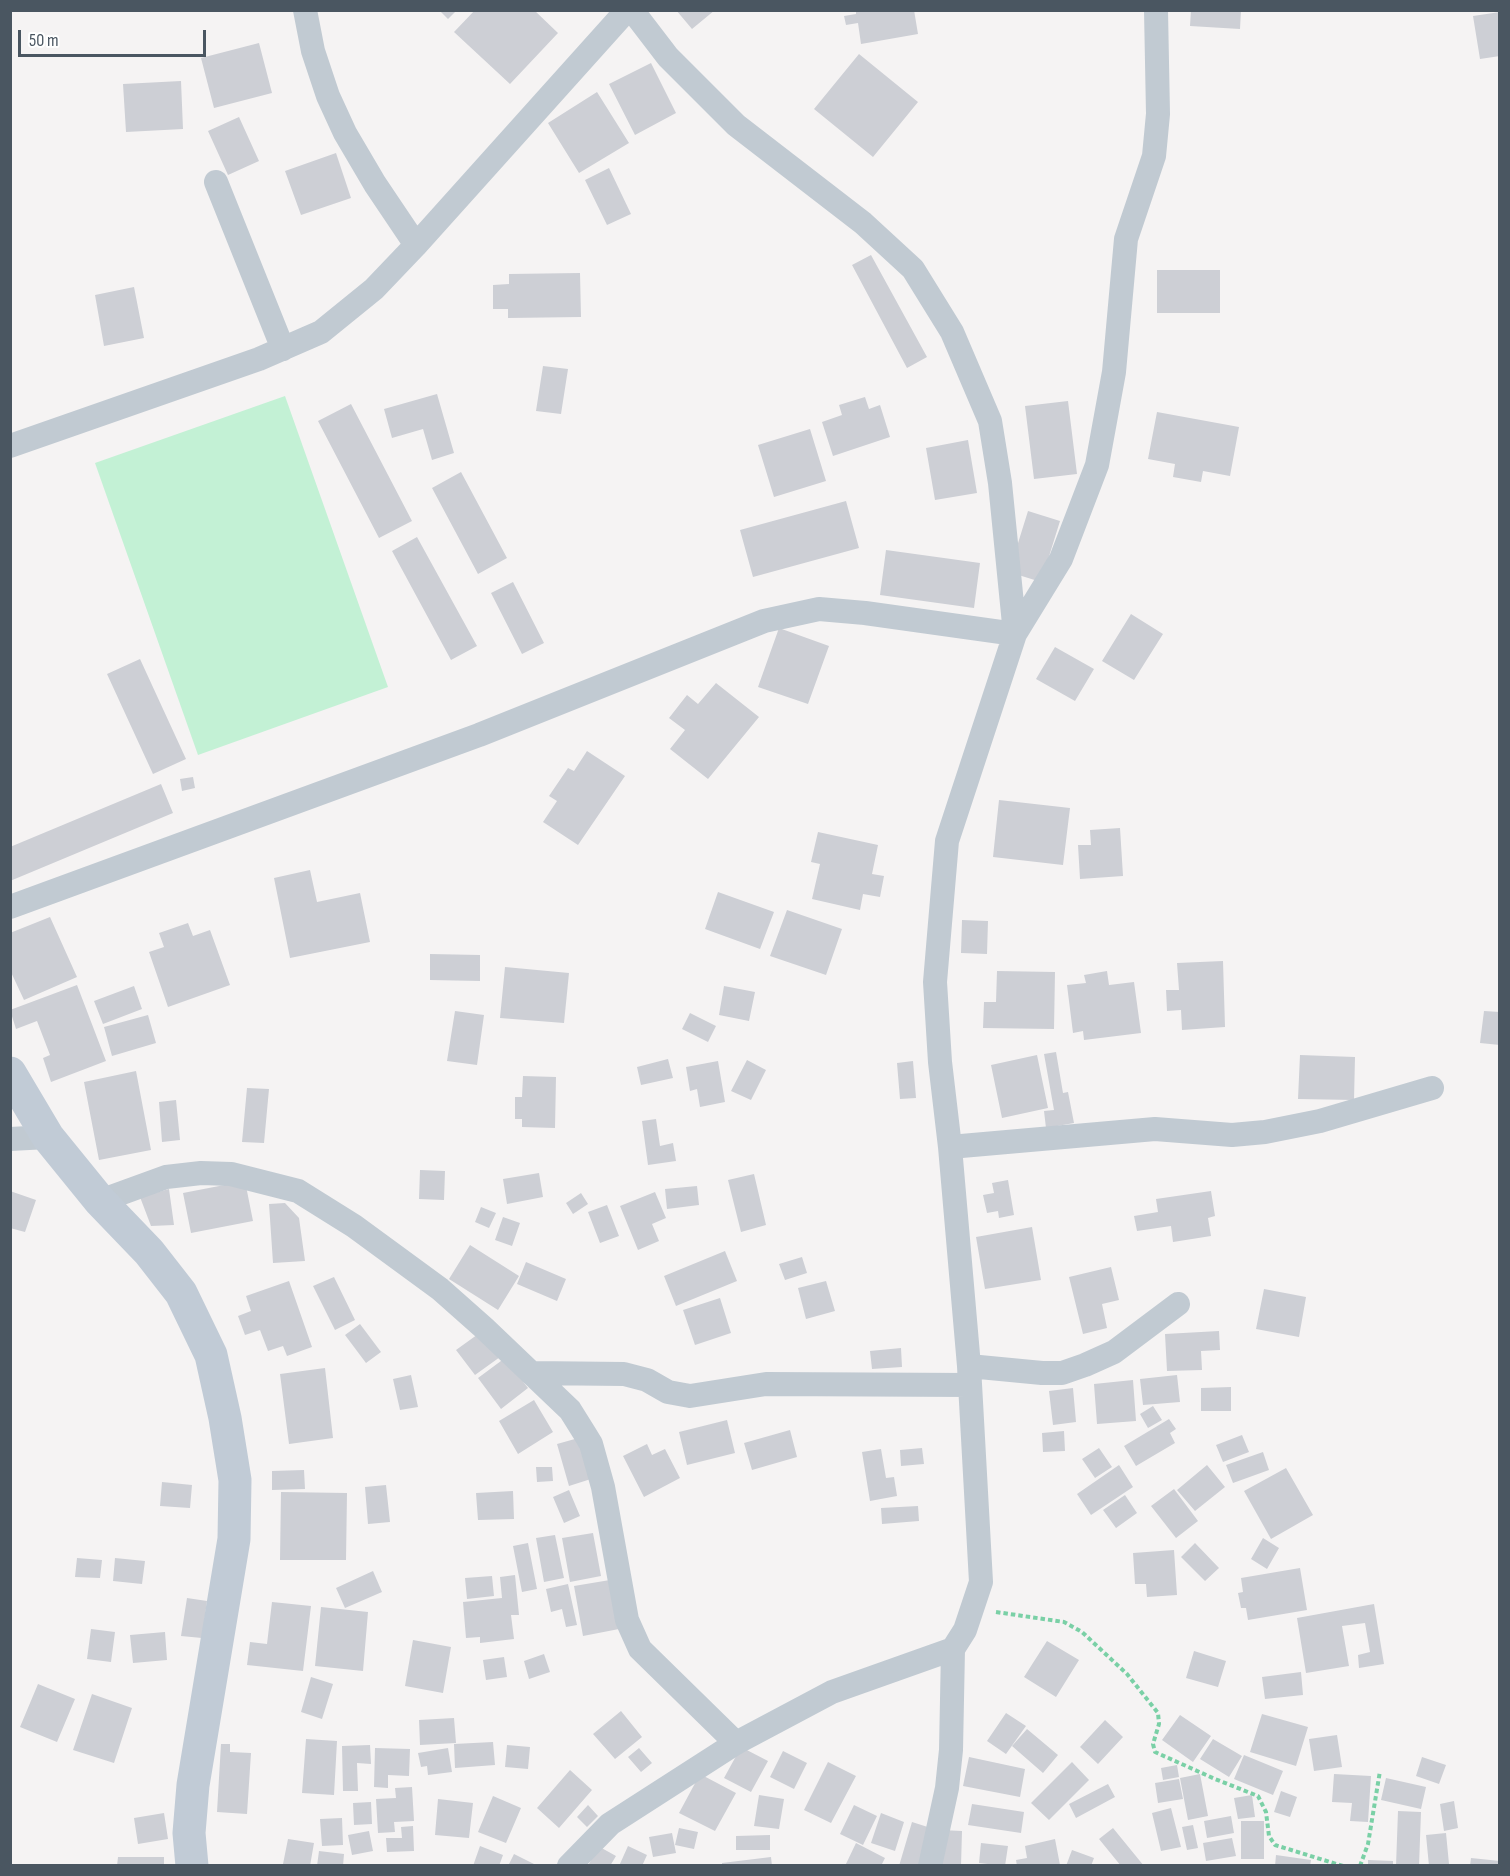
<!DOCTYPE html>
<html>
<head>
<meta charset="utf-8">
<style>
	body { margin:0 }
	#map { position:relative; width:1510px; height:1876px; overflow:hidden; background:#f5f3f3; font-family:"Sofia Sans Condensed",sans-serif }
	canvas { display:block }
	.frame { position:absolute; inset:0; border:12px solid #4a5661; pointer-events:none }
	.scale { position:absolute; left:18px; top:30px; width:188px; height:27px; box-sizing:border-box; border:3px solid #4a5661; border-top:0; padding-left:8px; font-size:18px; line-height:21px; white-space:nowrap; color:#4a5661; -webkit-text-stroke:4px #fff; paint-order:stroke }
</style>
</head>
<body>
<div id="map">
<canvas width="1510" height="1876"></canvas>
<div class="frame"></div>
<div class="scale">50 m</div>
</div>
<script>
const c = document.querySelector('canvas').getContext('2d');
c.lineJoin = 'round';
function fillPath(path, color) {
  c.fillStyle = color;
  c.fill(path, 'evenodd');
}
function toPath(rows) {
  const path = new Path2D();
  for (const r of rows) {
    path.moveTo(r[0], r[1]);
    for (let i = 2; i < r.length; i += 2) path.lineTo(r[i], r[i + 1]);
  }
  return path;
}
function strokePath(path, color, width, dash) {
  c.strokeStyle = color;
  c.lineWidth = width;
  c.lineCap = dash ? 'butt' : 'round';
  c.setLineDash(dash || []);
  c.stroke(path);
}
const green = toPath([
	[285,396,388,687,198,755,95,463]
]);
const building = toPath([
	[439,10,457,10,448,19],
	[475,10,534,10,558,33,510,84,454,32],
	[676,10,715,10,692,29],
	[856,10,914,10,918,34,861,44,858,23,846,25,844,16,856,14],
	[1191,10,1241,10,1240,29,1190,26],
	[1500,12,1500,56,1480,59,1473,16],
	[259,43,272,93,214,108,201,58],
	[859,54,918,102,873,157,814,109],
	[651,63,676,113,635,135,609,84],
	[181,81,183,129,126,132,123,84],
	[597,92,629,143,579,173,548,123],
	[239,117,259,161,228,175,208,131],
	[336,153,351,198,301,215,285,171],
	[609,168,631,214,607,225,585,180],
	[871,255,927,357,907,368,852,265],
	[1157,270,1220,270,1220,313,1157,313],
	[580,273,581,317,508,318,508,309,493,309,493,285,509,284,509,274],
	[134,287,144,338,104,346,95,295],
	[543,366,568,369,561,414,536,411],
	[437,394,454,453,432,460,423,429,392,438,384,409],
	[865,397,869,409,880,405,890,437,833,456,822,422,842,415,839,405],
	[1068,401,1077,474,1034,479,1025,406],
	[351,404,412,521,379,538,318,421],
	[1157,412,1239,427,1230,476,1203,471,1201,482,1173,477,1175,464,1148,459],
	[810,429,826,481,774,497,758,445],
	[968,440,977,493,935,500,926,448],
	[461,472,507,558,478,574,432,488],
	[846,501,859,548,753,577,740,530],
	[1028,511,1060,521,1041,582,1009,572],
	[417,537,477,646,451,660,392,551],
	[886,550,980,563,974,608,880,595],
	[513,582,544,643,522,654,491,593],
	[1131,614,1163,634,1134,680,1102,661],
	[779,628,829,646,808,704,758,687],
	[1055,647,1094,669,1075,701,1036,679],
	[140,659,186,759,153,774,107,674],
	[716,683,759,717,708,779,670,749,685,730,669,718,687,695,698,704],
	[587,751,625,776,578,845,543,822,557,801,549,796,568,768,574,771],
	[193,777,195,788,182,791,180,779],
	[161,784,173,813,10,881,10,847],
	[999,800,1070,808,1063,865,993,857],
	[1120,828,1123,876,1080,879,1078,845,1091,845,1090,830],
	[818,832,878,845,872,874,884,876,880,897,863,894,860,910,812,899,820,864,811,862],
	[310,870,317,902,360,893,370,942,290,958,274,878],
	[718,892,774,912,760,949,705,929],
	[787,910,842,929,826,975,770,956],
	[50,917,77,977,24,1000,10,970,10,933],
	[962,920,988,921,987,954,961,953],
	[188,923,193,936,210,930,230,985,168,1007,149,952,164,947,159,933],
	[430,954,480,955,480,981,430,980],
	[1223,961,1225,1027,1182,1030,1181,1010,1167,1011,1166,990,1179,990,1177,963],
	[505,967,569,973,564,1023,500,1018],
	[997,971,1055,972,1054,1029,983,1028,984,1002,996,1002],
	[1107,971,1109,985,1134,982,1141,1033,1084,1040,1083,1031,1073,1033,1067,985,1086,983,1084,975],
	[77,985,106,1061,51,1082,43,1058,50,1055,37,1021,16,1029,10,1010],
	[134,986,142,1009,103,1024,94,1001],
	[724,986,755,992,749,1021,719,1015],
	[455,1011,484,1015,477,1065,447,1061],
	[1484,1011,1500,1012,1500,1045,1480,1043],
	[690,1013,716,1026,708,1042,682,1029],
	[148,1015,156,1043,112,1056,104,1027],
	[1056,1052,1063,1093,1068,1092,1074,1123,1046,1128,1044,1111,1054,1110,1044,1054],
	[1037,1055,1048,1108,1002,1118,991,1065],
	[1300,1055,1355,1057,1354,1100,1298,1099],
	[668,1059,673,1078,641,1085,637,1067],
	[747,1060,766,1070,751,1100,731,1091],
	[718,1061,725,1102,700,1107,697,1089,690,1091,686,1067],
	[913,1061,916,1098,900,1099,897,1063],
	[136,1071,151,1150,99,1160,84,1082],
	[523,1076,556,1077,555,1128,522,1127,522,1119,515,1119,515,1097,522,1097],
	[247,1088,269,1089,264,1143,242,1142],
	[176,1100,180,1140,162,1142,159,1102],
	[656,1119,660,1146,673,1143,676,1161,648,1165,642,1121],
	[420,1170,445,1171,444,1200,419,1199],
	[539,1173,543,1197,507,1204,503,1179],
	[754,1174,766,1225,741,1232,728,1180],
	[1008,1180,1014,1215,999,1218,998,1211,987,1213,983,1195,994,1193,992,1183],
	[245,1181,253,1221,191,1233,183,1193],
	[697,1186,699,1205,667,1209,665,1189],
	[169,1189,174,1225,151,1226,140,1197],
	[10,1191,36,1200,25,1232,10,1228],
	[1211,1191,1215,1216,1208,1218,1211,1236,1173,1242,1171,1226,1137,1231,1134,1216,1158,1212,1156,1199],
	[655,1192,666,1218,652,1224,659,1241,638,1250,620,1206],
	[581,1193,588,1204,573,1214,566,1203],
	[285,1203,299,1218,305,1261,273,1263,269,1204],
	[607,1205,619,1236,600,1243,588,1212],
	[481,1207,496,1213,489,1228,475,1222],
	[503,1217,520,1223,512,1246,495,1240],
	[1032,1227,1041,1280,985,1289,976,1237],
	[470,1245,519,1276,498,1310,449,1279],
	[725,1251,737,1281,676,1306,664,1276],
	[802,1257,807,1273,785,1280,779,1264],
	[526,1262,566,1279,557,1301,517,1284],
	[1111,1267,1119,1300,1102,1304,1107,1328,1083,1334,1069,1277],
	[334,1277,355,1320,335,1330,313,1286],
	[289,1281,312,1347,287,1356,283,1346,268,1351,260,1330,245,1335,238,1316,251,1311,246,1296],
	[826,1281,835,1311,806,1319,798,1288],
	[1264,1289,1306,1297,1299,1337,1256,1329],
	[720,1298,731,1333,695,1345,683,1310],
	[360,1324,381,1352,366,1363,345,1335],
	[1219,1331,1220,1350,1201,1351,1202,1370,1167,1371,1165,1334],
	[481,1332,500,1357,475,1375,456,1350],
	[901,1348,902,1367,872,1369,870,1351],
	[505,1358,528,1388,501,1409,478,1378],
	[325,1368,333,1438,289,1444,280,1374],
	[411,1375,418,1407,400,1410,393,1379],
	[1177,1375,1180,1402,1143,1405,1140,1379],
	[1133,1380,1136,1421,1097,1424,1094,1384],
	[1231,1387,1231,1411,1201,1411,1201,1388],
	[1073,1388,1076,1422,1053,1425,1049,1391],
	[534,1400,553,1432,518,1454,499,1421],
	[1153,1406,1162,1420,1148,1428,1140,1414],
	[1169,1419,1176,1429,1170,1433,1175,1443,1136,1466,1124,1446],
	[727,1420,735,1453,687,1465,679,1432],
	[790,1430,797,1457,752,1470,744,1443],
	[1064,1431,1065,1451,1043,1452,1042,1433],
	[1242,1435,1249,1452,1223,1462,1216,1445],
	[582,1437,594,1478,569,1486,557,1444],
	[647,1444,652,1455,665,1449,680,1478,644,1497,623,1456],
	[922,1448,924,1464,901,1466,900,1450],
	[1099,1448,1112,1467,1095,1478,1082,1459],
	[881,1449,886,1478,894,1477,897,1496,870,1501,862,1452],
	[1263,1452,1269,1470,1233,1483,1226,1465],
	[1119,1465,1133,1487,1091,1515,1077,1494],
	[1207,1465,1225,1487,1195,1511,1177,1490],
	[536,1467,552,1467,553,1481,537,1482],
	[1286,1468,1313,1515,1271,1539,1244,1491],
	[304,1470,305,1489,272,1490,272,1471],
	[162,1482,192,1485,190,1508,160,1506],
	[386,1485,390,1522,368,1524,365,1487],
	[1174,1489,1198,1521,1176,1538,1151,1506],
	[569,1490,580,1516,564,1523,553,1497],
	[513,1491,514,1519,478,1520,476,1493],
	[281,1492,347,1493,346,1560,280,1560],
	[1125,1495,1137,1513,1116,1528,1103,1510],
	[918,1506,919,1521,882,1524,881,1508],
	[593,1533,601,1576,570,1582,562,1538],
	[555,1535,564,1578,544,1582,536,1538],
	[1263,1538,1279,1548,1267,1569,1251,1559],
	[528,1543,537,1589,522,1592,513,1546],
	[1195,1543,1219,1568,1205,1581,1181,1557],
	[1174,1550,1177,1595,1147,1597,1146,1584,1135,1584,1133,1553],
	[77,1558,102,1560,100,1578,75,1577],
	[115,1558,145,1561,142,1584,113,1581],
	[1300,1568,1307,1610,1248,1620,1246,1608,1241,1608,1238,1593,1243,1592,1241,1578],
	[373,1571,382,1592,345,1608,336,1588],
	[515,1575,519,1615,511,1615,514,1639,480,1643,480,1637,466,1638,463,1602,502,1598,500,1577],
	[492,1576,494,1596,467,1599,465,1578],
	[610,1580,619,1629,583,1636,574,1586],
	[568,1584,577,1625,566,1627,562,1609,551,1612,546,1589],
	[187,1598,207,1601,202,1638,181,1636],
	[272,1602,311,1606,303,1671,247,1665,250,1642,267,1644],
	[1374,1604,1384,1664,1359,1668,1358,1655,1370,1652,1365,1623,1342,1626,1349,1666,1306,1673,1297,1618],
	[321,1607,368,1612,363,1671,315,1666],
	[91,1629,115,1632,111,1662,87,1659],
	[165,1632,167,1660,133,1663,130,1635],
	[413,1640,451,1647,443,1693,405,1686],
	[1047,1641,1079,1660,1056,1697,1024,1677],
	[1194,1651,1226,1661,1218,1687,1186,1678],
	[544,1654,550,1672,529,1679,524,1661],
	[504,1657,507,1677,486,1680,483,1660],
	[1301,1672,1303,1695,1265,1699,1262,1677],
	[311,1677,333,1684,322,1719,301,1712],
	[38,1684,75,1699,57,1742,20,1727],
	[92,1694,132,1708,114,1763,73,1750],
	[621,1711,642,1737,615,1759,593,1734],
	[1006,1713,1026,1726,1006,1754,987,1741],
	[1262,1714,1308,1727,1296,1766,1250,1752],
	[1180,1715,1211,1736,1193,1762,1162,1740],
	[454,1718,456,1743,420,1745,419,1720],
	[1105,1720,1123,1737,1098,1764,1080,1747],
	[1027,1729,1058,1755,1043,1773,1012,1746],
	[1337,1735,1342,1767,1314,1771,1309,1739],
	[306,1739,337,1741,334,1795,302,1793],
	[1213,1739,1242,1756,1229,1777,1200,1759],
	[493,1742,495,1765,455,1768,454,1744],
	[221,1744,230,1744,230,1752,251,1753,247,1814,217,1812],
	[370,1745,371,1764,357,1763,358,1791,343,1791,342,1746],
	[507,1745,530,1747,528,1769,505,1767],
	[741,1747,768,1761,751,1792,724,1778],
	[375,1748,410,1749,409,1776,388,1775,388,1788,374,1787],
	[448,1748,452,1772,428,1775,427,1766,421,1767,418,1753],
	[639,1748,652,1763,641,1772,628,1757],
	[783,1751,807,1763,794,1789,770,1777],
	[1244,1755,1283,1771,1273,1795,1234,1779],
	[969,1757,1025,1769,1020,1797,963,1786],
	[1422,1757,1446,1765,1439,1784,1416,1776],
	[828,1762,856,1776,831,1823,804,1810],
	[1072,1762,1089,1780,1049,1820,1031,1803],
	[1177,1765,1179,1777,1163,1780,1161,1768],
	[570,1770,592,1790,559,1828,537,1808],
	[700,1774,736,1793,715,1831,679,1813],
	[1200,1774,1208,1816,1188,1820,1180,1778],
	[1334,1774,1371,1776,1368,1822,1350,1821,1352,1803,1332,1802],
	[1386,1778,1426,1787,1421,1809,1381,1800],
	[1179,1779,1183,1799,1158,1803,1155,1783],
	[1108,1784,1115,1797,1076,1818,1069,1804],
	[412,1787,414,1821,394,1822,395,1832,378,1833,376,1799,396,1798,395,1788],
	[1281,1791,1297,1797,1290,1817,1274,1812],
	[759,1795,784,1799,779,1829,754,1826],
	[1252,1795,1255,1817,1238,1819,1234,1798],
	[493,1796,521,1808,506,1843,478,1832],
	[438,1799,473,1803,469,1838,435,1835],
	[1454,1801,1458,1828,1444,1831,1440,1804],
	[371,1802,372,1824,354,1825,353,1803],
	[972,1804,1024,1812,1021,1833,968,1825],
	[588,1805,598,1816,587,1827,577,1817],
	[854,1805,877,1816,863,1845,840,1834],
	[1171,1808,1181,1847,1161,1851,1152,1813],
	[1398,1811,1421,1812,1419,1866,1396,1866],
	[164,1813,168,1839,138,1844,134,1818],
	[881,1813,904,1822,895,1851,871,1843],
	[1231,1816,1234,1833,1207,1838,1204,1821],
	[342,1818,343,1845,322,1846,320,1819],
	[1241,1821,1264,1821,1264,1859,1241,1859],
	[912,1822,934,1829,922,1866,899,1866],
	[1193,1825,1198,1848,1187,1850,1182,1827],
	[413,1826,414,1851,387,1852,386,1838,402,1838,401,1827],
	[679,1828,698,1832,694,1849,675,1845],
	[1113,1828,1144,1866,1121,1866,1099,1839],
	[941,1830,962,1831,961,1866,939,1866],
	[369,1831,373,1851,352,1855,348,1835],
	[672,1833,676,1853,653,1857,649,1837],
	[1446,1833,1449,1864,1429,1866,1426,1835],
	[770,1835,770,1850,736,1850,736,1836],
	[1232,1838,1236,1856,1206,1861,1203,1843],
	[288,1839,314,1843,310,1866,283,1864],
	[1055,1839,1060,1865,1017,1866,1016,1860,1027,1858,1025,1846],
	[856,1843,885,1858,881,1866,845,1866],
	[981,1843,1008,1846,1005,1866,979,1863],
	[480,1846,503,1855,499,1866,473,1866],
	[598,1846,616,1856,610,1866,588,1866],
	[628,1846,647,1855,642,1866,619,1866],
	[1072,1850,1094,1858,1091,1866,1066,1866],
	[319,1851,344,1854,343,1866,317,1866],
	[514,1854,538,1866,508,1866],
	[1276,1855,1311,1860,1310,1866,1275,1866],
	[118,1857,164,1857,164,1866,117,1866],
	[771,1857,772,1866,722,1866,722,1863],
	[1471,1858,1500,1861,1500,1866,1470,1866],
	[1368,1860,1393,1861,1393,1866,1368,1866]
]);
const path = toPath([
	[996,1612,1064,1622,1082,1632,1127,1674,1158,1713,1159,1724,1153,1744,1155,1752,1215,1779,1258,1796,1266,1812,1269,1836,1275,1845,1343,1866],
	[1360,1866,1368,1844,1380,1771]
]);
const street = toPath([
	[305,10,313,51,328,96,345,133,375,184,416,245],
	[216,182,283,349],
	[10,446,259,359,321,332,374,289,416,245,627,10],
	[10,907,479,735,764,621,819,609,865,613,1015,634,1000,483,990,421,952,332,913,269,863,223,736,125,668,57,632,10],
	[10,1139,48,1137],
	[950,1147,1155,1129,1232,1135,1265,1132,1320,1121,1432,1088],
	[100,1201,166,1177,201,1173,231,1174,298,1191,354,1226,440,1289,484,1328,570,1410,585,1434,591,1444,603,1487,627,1620,640,1649,736,1743],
	[969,1366,1042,1373,1062,1373,1085,1365,1114,1352,1178,1304],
	[531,1373,624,1374,647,1380,668,1392,690,1396,766,1384,970,1385],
	[569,1866,610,1824,736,1743,832,1692,953,1649,965,1630,981,1582,969,1366,950,1147,940,1062,935,982,947,841,1015,634,1061,559,1097,465,1114,372,1126,239,1154,156,1158,114,1156,10],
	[930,1866,947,1788,951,1750,953,1649]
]);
const secondary = toPath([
	[10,1073,48,1137,100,1201,149,1252,181,1293,211,1355,225,1418,235,1480,234,1539,193,1785,189,1833,192,1866]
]);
fillPath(green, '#c3f1d5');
fillPath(building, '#cdcfd5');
strokePath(path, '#7ad0a6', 4, [4.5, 3]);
strokePath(street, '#c1cad2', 24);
strokePath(secondary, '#c1cbd6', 33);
</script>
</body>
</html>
